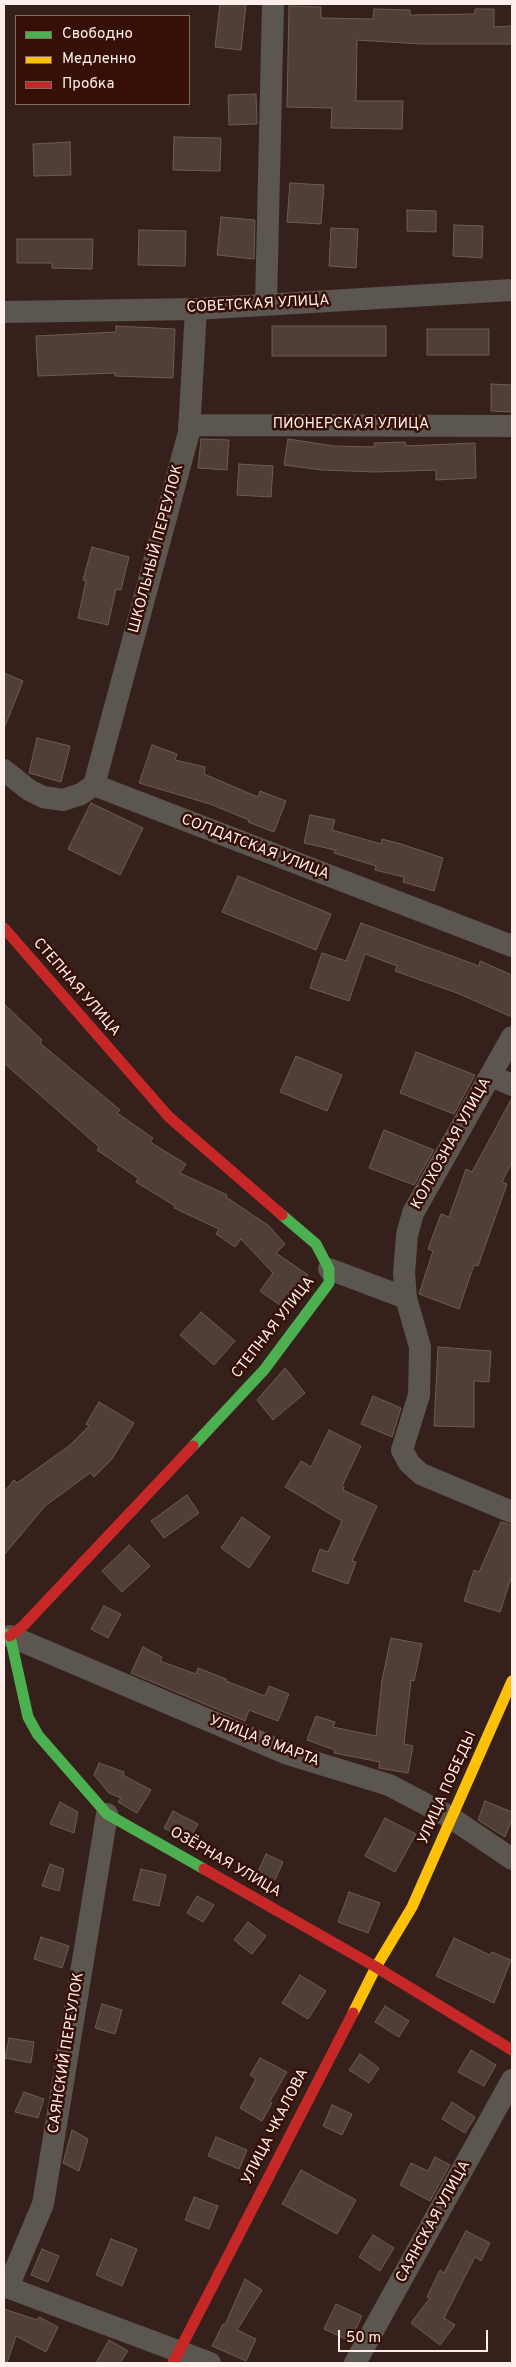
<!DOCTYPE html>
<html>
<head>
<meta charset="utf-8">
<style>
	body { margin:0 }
	#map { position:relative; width:516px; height:2367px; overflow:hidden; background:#36201b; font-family:Overpass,sans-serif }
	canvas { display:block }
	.frame { position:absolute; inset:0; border:5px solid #ffeeea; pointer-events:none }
	.legend { position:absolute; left:15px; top:15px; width:175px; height:90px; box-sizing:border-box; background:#361006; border:1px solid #866961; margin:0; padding:6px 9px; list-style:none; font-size:15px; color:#ffeeea }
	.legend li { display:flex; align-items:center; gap:10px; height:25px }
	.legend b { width:25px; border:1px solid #866961 }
	.scale { position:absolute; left:338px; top:2330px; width:150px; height:22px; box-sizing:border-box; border:2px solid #ffeeea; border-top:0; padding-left:6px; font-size:15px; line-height:18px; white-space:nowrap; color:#ffeeea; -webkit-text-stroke:4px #361006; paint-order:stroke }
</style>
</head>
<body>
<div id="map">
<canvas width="516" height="2367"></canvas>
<div class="frame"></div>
<ul class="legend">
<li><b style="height:6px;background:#4caf50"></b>Свободно</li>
<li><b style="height:6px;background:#ffc107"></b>Медленно</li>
<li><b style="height:6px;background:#c62828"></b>Пробка</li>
</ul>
<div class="scale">50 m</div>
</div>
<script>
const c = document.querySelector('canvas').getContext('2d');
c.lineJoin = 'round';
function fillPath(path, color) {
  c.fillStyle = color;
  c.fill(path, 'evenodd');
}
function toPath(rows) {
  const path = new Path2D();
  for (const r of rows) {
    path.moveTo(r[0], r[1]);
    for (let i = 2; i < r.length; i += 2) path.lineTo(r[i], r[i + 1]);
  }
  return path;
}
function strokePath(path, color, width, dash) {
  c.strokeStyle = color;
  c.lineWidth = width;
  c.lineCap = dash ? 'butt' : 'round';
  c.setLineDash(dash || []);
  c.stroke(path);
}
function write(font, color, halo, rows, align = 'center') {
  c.font = font + ' Overpass,sans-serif';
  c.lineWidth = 5;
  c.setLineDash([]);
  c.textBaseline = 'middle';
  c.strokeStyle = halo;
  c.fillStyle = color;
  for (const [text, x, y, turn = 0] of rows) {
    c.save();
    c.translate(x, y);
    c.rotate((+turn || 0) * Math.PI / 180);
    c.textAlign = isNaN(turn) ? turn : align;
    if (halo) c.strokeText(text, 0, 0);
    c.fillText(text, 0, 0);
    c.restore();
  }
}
const building = toPath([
	[220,4,246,4,241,50,215,47,220,4],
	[289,6,321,7,321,18,373,19,374,9,410,10,410,15,475,14,475,9,494,9,494,27,512,26,512,44,421,44,357,40,356,101,403,101,402,129,331,128,332,108,287,107,289,6],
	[256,94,257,124,229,125,228,95,256,94],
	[174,137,221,138,220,171,173,170,174,137],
	[70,142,71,175,34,176,33,144,70,142],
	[290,183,324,185,321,224,287,222,290,183],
	[407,210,436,211,436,232,407,231,407,210],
	[221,217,255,220,254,259,217,255,221,217],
	[454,225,483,226,482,258,453,256,454,225],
	[331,228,358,229,356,268,329,266,331,228],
	[139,230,186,231,185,266,138,265,139,230],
	[17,239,93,239,92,269,52,268,52,263,17,263,17,239],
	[116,326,175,329,173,378,115,376,115,373,38,376,36,336,116,332,116,326],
	[272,326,386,326,386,356,272,356,272,326],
	[427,329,489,329,489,355,427,355,427,329],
	[491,384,512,385,512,412,491,411,491,384],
	[201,439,229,440,227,470,198,468,201,439],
	[288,439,334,446,375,447,374,443,405,442,406,446,475,443,476,478,436,480,436,470,375,472,322,470,284,465,288,439],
	[239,464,273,466,271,497,237,495,239,464],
	[92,547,129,557,121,590,116,589,108,625,78,618,86,581,83,580,92,547],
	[4,673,23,681,5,726,4,726,4,673],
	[37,738,70,746,61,782,29,773,37,738],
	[152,745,177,754,175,760,205,767,204,774,258,797,260,791,286,801,274,832,248,822,249,820,210,804,139,783,152,745],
	[91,803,143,828,120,875,68,849,91,803],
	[310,815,335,820,332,830,381,844,382,839,401,844,443,858,434,891,403,882,404,877,375,870,376,866,334,853,335,850,304,843,310,815],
	[238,876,331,914,316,950,222,912,238,876],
	[361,923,479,966,480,961,512,975,512,1017,457,993,395,971,397,966,365,954,349,1001,310,988,322,953,346,961,361,923],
	[4,1004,42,1040,40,1043,120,1110,117,1113,153,1138,150,1142,186,1164,180,1173,227,1195,226,1197,269,1226,285,1244,276,1253,308,1275,284,1308,260,1291,273,1273,241,1239,235,1247,216,1234,219,1229,174,1208,175,1206,136,1182,138,1178,97,1150,99,1147,4,1063,4,1004],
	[416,1052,475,1075,454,1114,400,1093,416,1052],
	[296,1056,342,1075,327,1111,280,1092,296,1056],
	[512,1098,512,1162,502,1182,507,1184,478,1266,474,1265,459,1309,419,1294,433,1251,428,1249,441,1214,449,1217,466,1169,472,1172,512,1098],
	[384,1130,434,1150,414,1185,369,1168,384,1130],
	[201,1312,235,1341,214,1365,180,1335,201,1312],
	[438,1347,491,1351,489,1382,474,1381,474,1427,434,1426,438,1347],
	[285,1368,305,1393,273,1420,257,1400,285,1368],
	[373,1396,401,1408,392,1437,361,1424,373,1396],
	[99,1402,134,1423,112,1459,94,1477,90,1473,45,1506,4,1555,4,1492,14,1480,17,1483,69,1446,89,1426,86,1424,99,1402],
	[329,1430,361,1446,342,1486,344,1487,343,1490,377,1506,352,1561,356,1562,348,1584,312,1571,320,1549,328,1552,342,1521,285,1487,301,1461,311,1467,329,1430],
	[187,1495,199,1513,164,1538,151,1521,187,1495],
	[242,1517,270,1537,249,1568,221,1548,242,1517],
	[501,1522,512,1525,512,1575,500,1612,464,1601,474,1570,479,1572,501,1522],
	[129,1545,150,1566,122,1592,102,1571,129,1545],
	[104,1606,121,1614,108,1638,91,1629,104,1606],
	[391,1638,422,1644,414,1681,411,1680,404,1744,413,1746,408,1773,379,1768,380,1762,334,1753,335,1750,307,1740,316,1716,335,1722,333,1727,376,1736,382,1680,391,1638],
	[143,1647,162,1657,160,1661,196,1674,198,1668,226,1679,226,1681,265,1696,269,1686,289,1694,278,1721,249,1710,245,1721,131,1673,143,1647],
	[99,1763,124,1772,123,1775,151,1790,137,1813,118,1802,121,1798,109,1793,94,1775,99,1763],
	[485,1801,512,1812,512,1819,505,1837,478,1820,485,1801],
	[60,1802,78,1812,74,1833,50,1824,60,1802],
	[173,1811,198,1824,188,1842,164,1828,173,1811],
	[385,1818,416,1834,395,1872,365,1856,385,1818],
	[266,1854,283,1862,274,1882,257,1874,266,1854],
	[50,1864,64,1869,59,1891,42,1886,50,1864],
	[141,1869,166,1875,159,1906,133,1900,141,1869],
	[349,1892,380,1903,368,1933,338,1922,349,1892],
	[197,1896,214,1905,203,1922,187,1913,197,1896],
	[248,1922,266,1936,252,1954,234,1940,248,1922],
	[41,1937,69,1946,62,1968,34,1959,41,1937],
	[454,1938,490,1955,492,1952,511,1960,494,2003,436,1976,454,1938],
	[300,1975,326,1991,308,2019,282,2003,300,1975],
	[102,2004,122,2010,115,2034,95,2028,102,2004],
	[385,2006,409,2021,399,2037,375,2022,385,2006],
	[9,2038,34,2042,31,2063,5,2058,9,2038],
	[471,2050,496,2065,484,2086,458,2072,471,2050],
	[360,2054,379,2068,369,2083,349,2070,360,2054],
	[260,2058,287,2072,270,2101,272,2103,262,2121,240,2108,256,2079,250,2075,260,2058],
	[24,2092,44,2099,38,2118,15,2112,24,2092],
	[452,2102,475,2117,465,2133,442,2119,452,2102],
	[332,2105,352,2114,342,2135,323,2126,332,2105],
	[72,2130,88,2139,79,2171,63,2163,72,2130],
	[216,2137,247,2150,239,2169,208,2156,216,2137],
	[435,2157,450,2165,430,2201,400,2185,411,2163,428,2171,435,2157],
	[301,2170,356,2200,337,2234,282,2204,301,2170],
	[194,2197,218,2206,209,2229,185,2220,194,2197],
	[466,2231,490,2243,481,2261,475,2257,444,2318,455,2325,440,2345,411,2323,430,2298,427,2297,440,2270,444,2273,466,2231],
	[373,2235,394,2248,380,2271,359,2257,373,2235],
	[111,2239,137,2249,122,2286,96,2275,111,2239],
	[42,2249,59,2256,48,2282,31,2275,42,2249],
	[245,2279,262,2290,237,2330,256,2339,246,2361,212,2346,223,2324,225,2325,245,2279],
	[336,2304,362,2316,350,2341,324,2329,336,2304],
	[4,2309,37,2320,39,2317,58,2327,46,2352,16,2336,7,2363,4,2363,4,2309],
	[109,2340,128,2351,120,2363,96,2363,109,2340]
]);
const street = toPath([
	[266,305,273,4],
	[4,312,196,309,512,290],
	[189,425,512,426],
	[4,770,29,790,43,797,63,800,81,794,94,785,512,946],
	[94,785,189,432,196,309],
	[512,1037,413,1213,407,1235,404,1273,406,1298,420,1347,419,1395,402,1450,409,1463,421,1474,512,1512],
	[491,1076,512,1085],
	[329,1269,406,1298],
	[10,1636,288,1754,389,1785,450,1817,512,1859],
	[4,2286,210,2363],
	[8,2287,43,2204,107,1814],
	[355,2363,512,2080]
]);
const fast = toPath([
	[193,1446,264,1370,329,1283,329,1269,316,1244,282,1215],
	[4,1634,10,1636,28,1717,38,1735,107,1814,204,1869]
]);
const slow = toPath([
	[353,2013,376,1967,412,1907,512,1681]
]);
const jam = toPath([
	[4,928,169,1117,282,1215],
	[10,1636,23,1626,193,1446],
	[204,1869,376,1967,512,2050],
	[173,2363,353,2013]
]);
const streetNames = [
	["СОВЕТСКАЯ УЛИЦА",258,305,-3],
	["ПИОНЕРСКАЯ УЛИЦА",351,425],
	["ШКОЛЬНЫЙ ПЕРЕУЛОК",157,549,-75],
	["СОЛДАТСКАЯ УЛИЦА",255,848,21],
	["СТЕПНАЯ УЛИЦА",76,988,49],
	["КОЛХОЗНАЯ УЛИЦА",452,1144,-61],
	["СТЕПНАЯ УЛИЦА",274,1328,-52],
	["УЛИЦА 8 МАРТА",264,1742,21],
	["УЛИЦА ПОБЕДЫ",448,1788,-66],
	["ОЗЁРНАЯ УЛИЦА",225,1863,30],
	["САЯНСКИЙ ПЕРЕУЛОК",67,2053,-81],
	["УЛИЦА ЧКАЛОВА",276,2127,-63],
	["САЯНСКАЯ УЛИЦА",434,2222,-61]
];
fillPath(building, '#503f37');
strokePath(building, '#6e5b54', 1);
strokePath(street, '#5b564f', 22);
strokePath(fast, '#4caf50', 11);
strokePath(slow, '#ffc107', 11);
strokePath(jam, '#c62828', 11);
write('15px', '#ffeeea', '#361006', streetNames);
</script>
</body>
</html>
